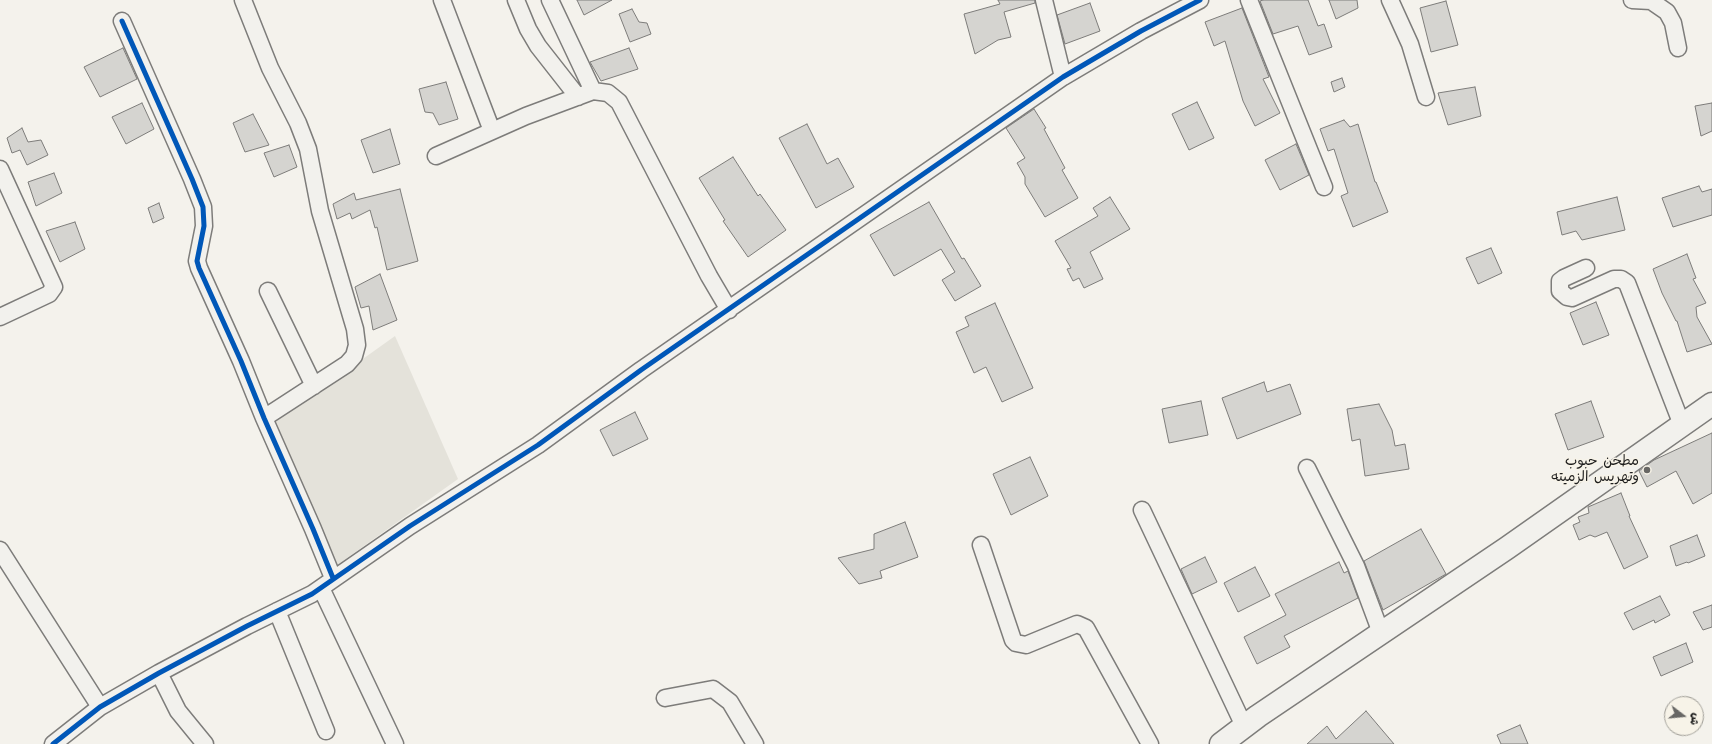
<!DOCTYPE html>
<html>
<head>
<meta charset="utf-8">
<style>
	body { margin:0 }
	#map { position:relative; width:1712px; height:744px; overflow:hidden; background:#f4f2ec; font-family:"Architects Daughter","Playpen Sans Arabic",sans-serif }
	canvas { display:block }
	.north { position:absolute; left:1664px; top:696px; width:40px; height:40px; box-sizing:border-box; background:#f7f3e8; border:1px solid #9f9d96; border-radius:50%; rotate:106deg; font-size:11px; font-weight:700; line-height:16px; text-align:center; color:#1c1c1c }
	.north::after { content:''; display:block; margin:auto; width:14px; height:18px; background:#686765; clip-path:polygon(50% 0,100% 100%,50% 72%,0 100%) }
</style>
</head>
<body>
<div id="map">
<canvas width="1712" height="744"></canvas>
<div class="north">ش</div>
</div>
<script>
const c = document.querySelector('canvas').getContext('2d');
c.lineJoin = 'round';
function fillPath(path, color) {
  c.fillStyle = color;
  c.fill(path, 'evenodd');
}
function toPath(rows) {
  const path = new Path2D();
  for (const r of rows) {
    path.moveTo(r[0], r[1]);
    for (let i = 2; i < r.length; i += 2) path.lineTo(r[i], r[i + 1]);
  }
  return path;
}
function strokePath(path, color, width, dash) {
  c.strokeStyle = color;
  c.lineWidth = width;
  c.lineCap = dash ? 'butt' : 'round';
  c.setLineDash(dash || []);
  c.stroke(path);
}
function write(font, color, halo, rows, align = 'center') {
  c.font = font + ' "Architects Daughter","Playpen Sans Arabic",sans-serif';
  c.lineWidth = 3;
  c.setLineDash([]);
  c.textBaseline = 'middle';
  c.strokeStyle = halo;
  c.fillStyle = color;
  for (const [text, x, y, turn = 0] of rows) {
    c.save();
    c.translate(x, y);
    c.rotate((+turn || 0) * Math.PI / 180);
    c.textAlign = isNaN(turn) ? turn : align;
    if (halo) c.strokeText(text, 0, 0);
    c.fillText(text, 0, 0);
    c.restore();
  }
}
const built = toPath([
	[395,336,458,479,333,568,269,426]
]);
const building = toPath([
	[577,0,612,0,584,15,577,0],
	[998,0,1035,0,1035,3,1004,12,1011,37,998,40,975,54,964,14,1000,4,998,0],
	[1263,0,1308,0,1318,26,1324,24,1332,47,1309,55,1298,26,1273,34,1260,1,1263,0],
	[1329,0,1357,0,1358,8,1336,19,1329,0],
	[1446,1,1458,45,1431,52,1420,8,1446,1],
	[1090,3,1100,31,1065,44,1057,15,1090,3],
	[1242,8,1269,77,1263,79,1280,113,1255,126,1243,101,1225,41,1214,46,1205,22,1242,8],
	[632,9,639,22,647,23,651,34,630,42,619,14,632,9],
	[123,48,137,79,100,97,84,67,123,48],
	[629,48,638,69,601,81,590,62,629,48],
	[1342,78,1345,87,1334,92,1331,82,1342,78],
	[446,82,458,119,439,125,433,113,425,112,419,89,446,82],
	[1475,87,1481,116,1448,125,1438,93,1475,87],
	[1197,102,1214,138,1189,150,1172,114,1197,102],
	[142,103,154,129,126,144,112,117,142,103],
	[1712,103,1712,131,1701,136,1695,106,1712,103],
	[1034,109,1046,128,1044,129,1065,168,1062,170,1078,198,1045,217,1025,184,1025,177,1017,163,1025,158,1006,128,1034,109],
	[253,114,269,145,245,152,233,123,253,114],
	[1344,120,1350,127,1358,124,1375,182,1376,182,1388,212,1353,227,1341,196,1348,193,1334,149,1328,151,1320,129,1344,120],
	[807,124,827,164,838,158,854,187,816,208,779,138,807,124],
	[22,128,28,142,41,140,48,155,27,165,20,150,12,153,7,138,22,128],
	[390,129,400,164,373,173,361,140,390,129],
	[1296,144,1309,175,1280,190,1265,160,1296,144],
	[289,145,297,167,274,177,264,153,289,145],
	[733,157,758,196,760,194,786,230,748,257,723,221,725,220,699,178,733,157],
	[54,173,62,193,36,206,28,182,54,173],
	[1699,186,1702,192,1712,189,1712,215,1673,227,1662,198,1699,186],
	[400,189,418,261,387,270,377,227,375,228,370,210,352,219,350,213,337,219,333,204,354,193,356,200,400,189],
	[1110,197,1130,229,1090,252,1103,279,1084,288,1079,278,1073,281,1067,269,1071,268,1055,241,1098,216,1093,208,1110,197],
	[1617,197,1625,230,1582,240,1576,231,1562,235,1557,212,1617,197],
	[929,202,962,259,964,258,981,286,955,301,942,280,955,272,941,249,894,276,870,235,929,202],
	[159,203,164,218,153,223,148,208,159,203],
	[75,222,85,249,60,262,46,231,75,222],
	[1491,248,1502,273,1478,284,1466,258,1491,248],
	[1687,254,1696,278,1693,279,1706,303,1696,307,1697,317,1712,344,1687,352,1677,321,1676,321,1662,293,1653,269,1687,254],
	[380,274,397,320,373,330,369,306,361,308,355,287,380,274],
	[1596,302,1609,335,1583,345,1570,313,1596,302],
	[995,303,1033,388,1002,402,986,367,974,373,956,332,969,326,965,317,995,303],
	[1264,382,1267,392,1290,384,1301,414,1237,439,1222,398,1264,382],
	[1201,401,1208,435,1169,443,1162,409,1201,401],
	[1591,401,1604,437,1568,450,1555,414,1591,401],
	[1379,404,1392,430,1395,446,1405,444,1409,469,1365,476,1360,439,1352,441,1347,409,1379,404],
	[635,412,648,439,613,456,600,430,635,412],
	[1712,433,1712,493,1693,504,1676,471,1647,487,1639,471,1654,460,1712,433],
	[1030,457,1048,496,1011,515,993,474,1030,457],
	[1621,493,1630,516,1629,516,1648,557,1624,569,1607,532,1595,537,1590,535,1579,540,1573,525,1580,522,1578,517,1589,513,1588,507,1621,493],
	[905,522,918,557,880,571,882,578,859,584,838,558,874,549,874,534,905,522],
	[1421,529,1446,574,1383,610,1364,561,1421,529],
	[1697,535,1705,556,1688,563,1687,562,1676,566,1670,546,1697,535],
	[1205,557,1217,582,1192,594,1181,569,1205,557],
	[1339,562,1344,573,1348,571,1358,598,1284,636,1290,647,1257,664,1244,637,1286,615,1275,594,1339,562],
	[1255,567,1270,596,1238,612,1224,583,1255,567],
	[1660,596,1670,615,1655,623,1654,620,1633,630,1624,613,1660,596],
	[1712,605,1712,627,1703,630,1693,612,1712,605],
	[1686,643,1693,662,1661,676,1653,657,1686,643],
	[1366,711,1394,744,1307,744,1327,726,1336,739,1366,711],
	[1520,725,1528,744,1501,744,1497,735,1520,725]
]);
const street = toPath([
	[243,0,270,68,298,123,308,149,320,211,355,329,357,345,354,356,347,364,264,418],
	[442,0,492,131],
	[516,0,528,29,538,46,578,97],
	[550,0,593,91],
	[1044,0,1063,77],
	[1249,0,1324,187],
	[1390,0,1410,44,1426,97],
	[1632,0,1651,1,1667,12,1673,23,1678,48],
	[122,21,192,179,203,207,204,226,197,261,199,268,241,361,264,418,313,529,333,578],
	[436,156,526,116,593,91,608,93,619,102,709,276,729,310],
	[0,169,54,287,49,294,0,317],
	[1586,268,1564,278,1560,281,1560,291,1567,297,1572,298,1614,279,1621,279,1627,283,1682,425],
	[268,291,314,386],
	[1307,468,1356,566,1381,633],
	[1142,510,1244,726],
	[981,545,1013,640,1016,643,1026,645,1077,624,1086,628,1150,744],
	[0,550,100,707],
	[321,588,395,744],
	[277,611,326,731],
	[159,673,178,711,205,744],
	[665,698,713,689,730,702,755,744],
	[53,744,100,707,159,673,247,626,312,594,410,526,538,445,641,370,1063,77,1141,31,1200,0]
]);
const primary = toPath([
	[1221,744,1258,716,1507,548,1712,404]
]);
const cycleway = toPath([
	[122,21,192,179,203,207,204,226,197,261,199,268,241,361,264,418,313,529,333,578],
	[53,744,100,707,159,673,247,626,312,594,410,526,538,445,641,370,1063,77,1141,31,1200,0]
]);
const markers = [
	[1647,470,4,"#686765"]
];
const poiNames = [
	["مطحن حبوب",1639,462],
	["وتهريس الزميته",1639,478]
];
fillPath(built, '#e4e2da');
fillPath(building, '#d5d4d0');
strokePath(building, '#7d7c7a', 1);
strokePath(street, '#7d7c7a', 19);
strokePath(primary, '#7d7c7a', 25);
strokePath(street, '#f2f1ed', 16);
strokePath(primary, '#f2f1ed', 22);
strokePath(cycleway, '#0057b8', 5);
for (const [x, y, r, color] of markers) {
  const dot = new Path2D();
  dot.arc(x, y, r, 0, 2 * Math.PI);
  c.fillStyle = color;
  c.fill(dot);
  strokePath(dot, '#f7f3e8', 1.5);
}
write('14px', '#1c1c1c', '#f7f3e8', poiNames, 'right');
</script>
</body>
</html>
